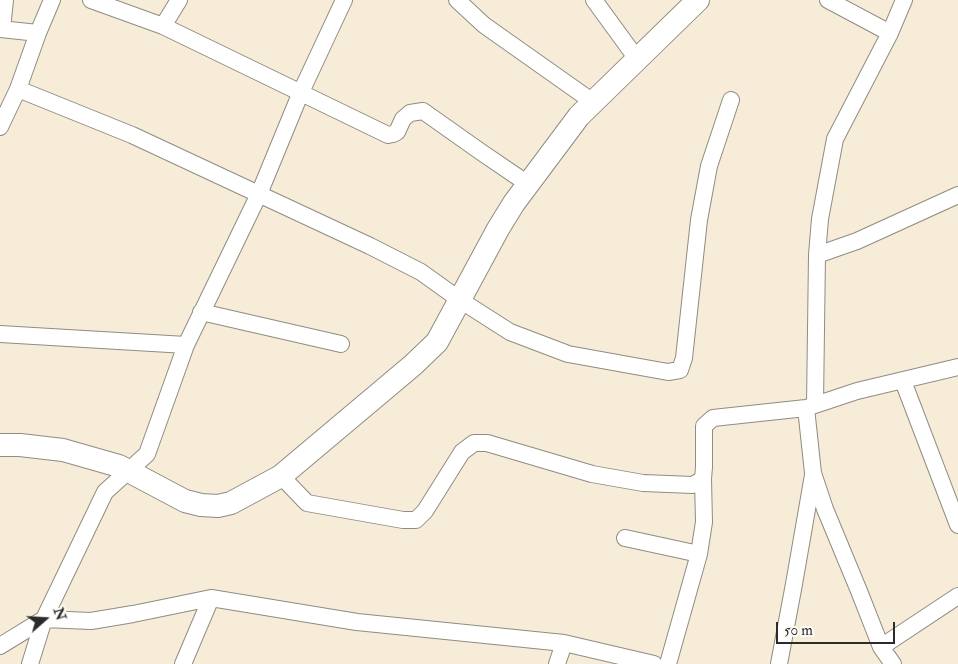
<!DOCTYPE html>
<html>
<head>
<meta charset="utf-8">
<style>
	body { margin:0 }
	#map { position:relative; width:958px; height:664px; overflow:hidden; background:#f6ecd8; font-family:"IM FELL Double Pica",serif }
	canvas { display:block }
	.north { position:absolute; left:20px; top:594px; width:50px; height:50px; -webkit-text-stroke:4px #fdfcf7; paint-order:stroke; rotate:71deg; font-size:14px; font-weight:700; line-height:20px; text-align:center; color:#2b2b2b }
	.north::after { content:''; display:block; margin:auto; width:18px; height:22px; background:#2b2b2b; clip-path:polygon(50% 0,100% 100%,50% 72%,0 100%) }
	.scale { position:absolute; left:776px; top:622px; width:119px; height:22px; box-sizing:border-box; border:2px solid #2b2b2b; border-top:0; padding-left:6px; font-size:15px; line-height:18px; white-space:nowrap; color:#2b2b2b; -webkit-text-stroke:4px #fdfcf7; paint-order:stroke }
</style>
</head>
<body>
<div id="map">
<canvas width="958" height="664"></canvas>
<div class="north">N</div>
<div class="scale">50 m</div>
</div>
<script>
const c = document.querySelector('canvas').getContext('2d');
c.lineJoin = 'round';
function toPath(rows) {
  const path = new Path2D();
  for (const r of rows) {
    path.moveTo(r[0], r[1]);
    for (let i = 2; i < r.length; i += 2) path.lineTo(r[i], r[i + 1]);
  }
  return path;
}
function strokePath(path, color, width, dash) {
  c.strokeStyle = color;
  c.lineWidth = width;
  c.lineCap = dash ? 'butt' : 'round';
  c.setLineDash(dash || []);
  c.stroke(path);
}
const street = toPath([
	[91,0,163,26,388,135,393,134,397,132,403,119,410,113,423,111,481,152,528,184],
	[457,0,484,25,593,102],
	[594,0,637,59],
	[828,0,890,33],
	[163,26,179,0],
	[0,29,38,33],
	[2,29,5,0],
	[18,89,132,135,370,246,421,272,460,300,510,332,568,354,668,372,680,370,684,358,699,220,709,166,731,100],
	[0,127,18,89,38,33,52,0],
	[817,255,857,241,958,195],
	[201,312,341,344],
	[0,334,186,345],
	[903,381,958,525],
	[815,404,817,255,820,219,835,139,890,33,904,0],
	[806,408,813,473,825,509,859,591,881,647,893,664],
	[281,476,307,503,403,520,416,520,425,511,462,452,474,443,487,443,592,474,643,483,693,485,703,479,704,467,704,426,713,418,806,408,857,391,958,367],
	[625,538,699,554],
	[0,646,44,619,91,621,133,614,211,598,357,622,564,643,654,664],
	[881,647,958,596],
	[30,664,44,619,105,492,147,454,186,345,259,194,301,92,344,0],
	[183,664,211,598],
	[557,664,564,643],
	[668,664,699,554,704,522,703,479],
	[779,664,794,584,813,475]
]);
const secondary = toPath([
	[0,445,20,445,63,450,119,466,185,501,201,505,218,506,231,503,281,476,413,365,437,342,498,229,514,203,579,116,698,0]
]);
strokePath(street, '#908c82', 18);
strokePath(secondary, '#908c82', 24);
strokePath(street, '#fff', 16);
strokePath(secondary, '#fff', 22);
</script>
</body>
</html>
